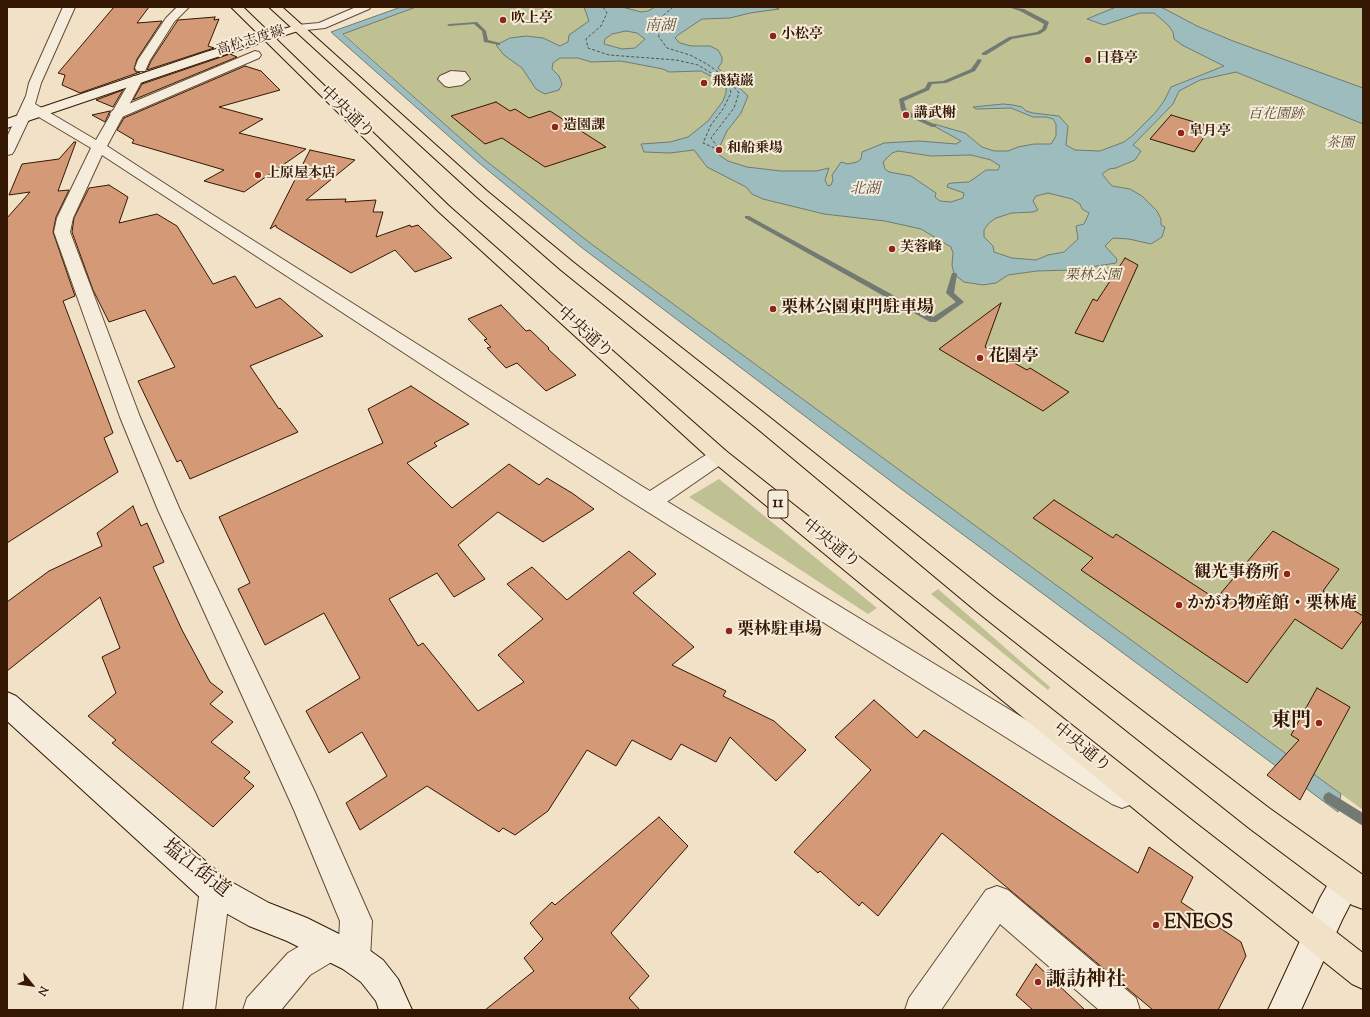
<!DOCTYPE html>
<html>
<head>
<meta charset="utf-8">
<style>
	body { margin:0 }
	#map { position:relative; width:1370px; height:1017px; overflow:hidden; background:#f1e1c7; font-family:"Sorts Mill Goudy",serif }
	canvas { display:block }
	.frame { position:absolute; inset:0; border:8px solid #341803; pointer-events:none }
	.north { position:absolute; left:12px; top:965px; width:40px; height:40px; -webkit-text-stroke:3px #f6ecdb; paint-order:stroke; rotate:119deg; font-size:11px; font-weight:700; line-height:16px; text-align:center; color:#341803 }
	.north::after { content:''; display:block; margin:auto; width:14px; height:18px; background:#341803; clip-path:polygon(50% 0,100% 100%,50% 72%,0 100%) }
</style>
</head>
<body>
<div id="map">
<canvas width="1370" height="1017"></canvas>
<div class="frame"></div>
<div class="north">N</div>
</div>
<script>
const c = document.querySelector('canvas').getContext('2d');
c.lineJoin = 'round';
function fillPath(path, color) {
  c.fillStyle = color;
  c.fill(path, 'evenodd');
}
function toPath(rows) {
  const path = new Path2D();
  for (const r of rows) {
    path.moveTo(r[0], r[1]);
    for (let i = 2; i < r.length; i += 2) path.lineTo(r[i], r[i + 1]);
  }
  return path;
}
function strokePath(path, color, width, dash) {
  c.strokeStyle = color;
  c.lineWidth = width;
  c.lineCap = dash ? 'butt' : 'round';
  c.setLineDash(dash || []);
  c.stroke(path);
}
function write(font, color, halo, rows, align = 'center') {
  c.font = font + ' "Sorts Mill Goudy","Noto Serif JP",serif';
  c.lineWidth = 4;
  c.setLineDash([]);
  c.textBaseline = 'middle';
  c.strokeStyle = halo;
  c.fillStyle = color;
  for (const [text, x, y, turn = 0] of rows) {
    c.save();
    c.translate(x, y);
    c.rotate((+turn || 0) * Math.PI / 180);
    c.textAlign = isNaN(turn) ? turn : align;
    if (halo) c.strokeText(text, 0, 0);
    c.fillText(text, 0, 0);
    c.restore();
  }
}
const green = toPath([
	[416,7,1363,7,1363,810,590,243,485,160,343,33],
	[719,479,877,608,868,614,689,497],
	[938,589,1050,687,1048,690,931,594]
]);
const water = toPath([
	[401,7,416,7,343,34,485,160,590,243,1341,794,1338,812,900,488,581,247,478,162,331,32,401,7],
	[584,7,622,7,641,12,648,11,655,7,774,7,779,9,750,13,730,18,702,19,678,35,675,38,680,43,691,46,710,46,718,50,722,57,722,62,718,68,748,96,741,113,727,131,718,150,719,155,728,161,747,167,781,171,816,171,829,168,825,180,828,186,831,185,833,180,832,175,841,162,848,164,857,162,861,159,862,152,884,143,919,141,956,144,961,141,934,126,934,124,965,133,982,147,994,151,1008,151,1018,147,1034,144,1051,144,1056,136,1056,124,1053,119,1046,117,1033,117,1011,108,976,109,973,107,1003,104,1013,105,1022,107,1026,111,1033,113,1059,116,1068,126,1066,145,1075,150,1100,151,1124,142,1132,136,1155,113,1164,101,1171,87,1224,66,1182,45,1174,39,1173,32,1168,25,1154,13,1140,13,1104,25,1087,19,1116,7,1161,7,1197,26,1233,41,1363,88,1363,124,1236,72,1200,80,1179,91,1173,104,1133,145,1141,151,1135,160,1116,168,1109,169,1102,174,1112,186,1130,189,1142,196,1157,211,1161,219,1161,225,1165,227,1162,237,1151,244,1129,239,1113,238,1105,246,1117,259,1116,263,1072,270,1037,271,1008,275,996,283,983,285,964,282,954,274,952,265,953,253,951,247,921,229,885,221,824,214,763,199,752,194,746,187,707,167,694,150,670,153,644,152,641,144,670,142,688,137,708,121,723,101,726,93,726,84,701,71,669,72,663,69,621,61,591,62,578,58,560,58,553,63,552,69,559,76,562,84,559,90,545,94,536,89,522,68,504,55,496,45,510,38,526,36,543,38,560,46,568,42,569,35,589,21,584,7],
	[626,31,637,33,645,39,635,48,622,49,604,44,605,39,612,34,626,31],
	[898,151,931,156,971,155,991,160,1000,166,998,170,986,170,969,182,952,183,948,184,947,187,964,193,963,198,951,202,940,201,935,197,936,193,911,176,889,172,885,169,883,162,892,153,898,151],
	[1048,193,1072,199,1080,204,1082,209,1089,213,1084,224,1076,226,1078,239,1064,252,1048,255,1036,260,1012,258,994,252,993,246,984,237,984,230,989,223,996,218,1012,213,1033,212,1038,210,1033,201,1036,196,1048,193]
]);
const stream = toPath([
	[1008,7,1024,9,1049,22,1046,30,1040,34,1012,39,986,55,982,55,982,53,1009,37,1037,32,1042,29,1044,24,1020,11,1008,7],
	[477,22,486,31,488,40,500,43,500,45,484,42,482,31,474,24,449,26,447,25,449,24,477,22],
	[978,59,982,60,975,71,946,83,932,84,929,90,904,101,906,109,914,115,936,125,936,127,932,127,910,117,901,110,899,99,925,88,928,82,943,81,971,69,978,59],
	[745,216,749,216,933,317,956,302,946,293,952,273,956,273,957,274,954,293,964,302,936,322,930,322,745,218,745,216],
	[1329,792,1363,813,1363,826,1325,802,1323,798,1325,794,1329,792]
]);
const ferry = toPath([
	[603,7,607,13,601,26,586,39,588,48,609,55,676,60,698,65,729,84,731,93,723,109,711,125,703,143,719,150],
	[673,7,657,21,659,37,667,48,690,55,707,64,725,77,739,93,734,108,711,138,719,149]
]);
const building = toPath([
	[114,7,149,7,137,23,162,21,137,59,134,69,136,72,140,72,80,93,62,85,65,75,58,73,114,7],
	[215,17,214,20,219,19,208,46,214,48,147,70,151,61,178,20,215,17],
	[230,54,237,57,133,100,142,84,230,54],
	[245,66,261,71,280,90,219,107,263,119,239,133,306,149,244,192,204,181,224,170,132,143,134,140,117,130,124,118,245,66],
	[123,90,113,107,96,100,123,90],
	[496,102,510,111,515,109,529,118,550,111,606,147,545,167,502,138,485,144,451,116,496,102],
	[110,111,105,122,92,115,110,111],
	[1171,115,1211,127,1194,152,1150,139,1171,115],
	[74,142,76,142,58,191,69,190,56,217,53,232,75,296,63,301,113,433,104,438,118,472,7,543,7,218,30,192,9,195,22,164,59,159,74,142],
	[310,150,355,160,306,200,346,199,345,202,376,200,373,212,383,212,376,237,410,225,411,227,418,225,452,258,415,272,395,250,351,273,276,227,276,225,270,229,310,150],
	[109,185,128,197,119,223,157,214,177,226,213,284,235,276,256,308,280,298,323,336,250,366,279,409,280,408,298,432,190,479,181,460,177,462,138,381,175,367,145,310,109,322,93,290,72,232,74,218,89,188,109,185],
	[1125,258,1138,265,1103,342,1075,333,1093,299,1097,301,1125,258],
	[1001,303,985,347,1027,370,1030,368,1069,392,1043,411,939,349,1001,303],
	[501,305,526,331,530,330,549,348,548,349,576,375,546,391,517,363,506,368,487,348,491,347,484,340,487,339,468,319,501,305],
	[411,386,469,424,434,443,437,446,407,463,452,508,509,464,539,485,547,478,572,493,594,509,543,542,498,512,458,545,485,579,454,597,437,573,389,599,418,646,423,643,478,711,524,682,498,655,543,619,507,584,532,567,567,600,629,551,656,574,633,593,694,647,672,665,726,691,723,696,774,721,806,750,776,781,730,737,716,762,681,744,671,760,632,740,616,766,587,750,548,811,515,835,503,828,499,832,427,786,360,830,346,803,387,776,362,732,329,753,306,711,360,678,324,613,265,645,238,589,250,583,219,517,383,443,368,409,411,386],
	[1054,500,1113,538,1116,534,1216,599,1273,531,1339,569,1323,591,1363,616,1363,620,1342,649,1295,619,1247,683,1081,570,1093,558,1033,518,1054,500],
	[133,506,141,526,147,523,164,562,153,567,182,630,210,682,223,692,210,704,233,722,211,742,250,772,244,778,254,786,213,827,112,743,116,740,88,716,116,693,102,657,120,648,100,597,7,671,7,602,49,571,102,546,97,533,133,506],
	[1317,688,1350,707,1300,800,1267,775,1299,740,1291,735,1317,688],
	[874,700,917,738,924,730,1138,873,1149,847,1193,877,1181,902,1241,942,1246,956,1218,1010,1153,1010,942,833,878,916,862,902,859,906,820,871,818,873,794,852,871,770,835,737,874,700],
	[659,817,688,846,611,933,649,976,629,998,640,1010,485,1010,534,971,524,958,543,939,530,923,552,902,555,905,659,817],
	[1036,964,1085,1010,1033,1010,1016,995,1036,964]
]);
const pedestrian = toPath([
	[451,71,465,72,470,79,462,85,449,87,445,86,438,79,440,76,451,71]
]);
const minor = toPath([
	[177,7,189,7,174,22,150,60,145,71,137,71,135,68,138,60,166,18,177,7],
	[356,7,371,7,369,9,325,28,297,31,293,30,291,28,293,26,297,25,319,23,356,7],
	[255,51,259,52,261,55,259,58,122,117,117,118,112,117,110,114,112,111,255,51],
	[719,448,726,451,729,456,726,461,658,508,650,510,642,508,639,502,642,496,712,451,719,448],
	[215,875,226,879,230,890,215,1010,183,1010,200,890,204,879,215,875],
	[997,886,1008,890,1136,998,1140,1010,1099,1010,1000,924,941,1010,905,1010,909,998,986,890,997,886],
	[329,930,340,935,345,946,340,957,310,975,281,1010,243,1010,247,998,288,953,318,935,329,930]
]);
const tertiary = toPath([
	[63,7,75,7,41,83,35,104,96,140,133,76,141,76,143,79,107,146,213,215,640,485,1132,784,1136,794,1132,804,1122,808,1112,804,624,497,102,155,73,218,70,232,140,417,180,510,314,790,372,921,370,958,365,969,354,974,343,969,338,958,340,921,294,810,158,510,120,417,54,232,57,218,91,148,32,113,14,151,12,154,7,155,7,137,26,96,29,83,63,7]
]);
const secondary = toPath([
	[297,25,301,26,303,28,301,30,214,58,7,128,7,119,206,52,297,25],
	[7,692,16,696,226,879,269,903,307,918,365,947,383,960,398,979,412,1010,379,1010,376,1001,361,982,343,969,287,941,249,926,204,901,7,721,7,692],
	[1346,868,1357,872,1361,883,1342,920,1301,1010,1268,1010,1320,898,1335,872,1346,868]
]);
const trunk = toPath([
	[231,7,243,7,449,206,726,451,1193,821,1363,953,1363,989,1352,984,1173,841,712,461,439,212,231,7],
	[269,7,282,7,487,191,573,262,773,420,994,597,1269,808,1363,875,1363,909,1352,905,1249,828,976,611,759,430,561,270,477,197,269,7]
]);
const markers = [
	[503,20,4,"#8f2418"],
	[773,36,4,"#8f2418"],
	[1088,60,4,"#8f2418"],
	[704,83,4,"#8f2418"],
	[906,115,4,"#8f2418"],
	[555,127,4,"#8f2418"],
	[1181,133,4,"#8f2418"],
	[719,150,4,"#8f2418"],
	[258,175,4,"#8f2418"],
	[892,249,4,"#8f2418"],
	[773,309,4,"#8f2418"],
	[980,358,4,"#8f2418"],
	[1287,574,4,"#8f2418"],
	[1179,605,4,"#8f2418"],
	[729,631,4,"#8f2418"],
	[1319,723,4,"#8f2418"],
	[1156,925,4,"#8f2418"],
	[1038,982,4,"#8f2418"]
];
const farPoinames = [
	["吹上亭",511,20],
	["小松亭",781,36],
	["日暮亭",1096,60],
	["飛猿巌",712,83],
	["講武榭",914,115],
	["造園課",563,127],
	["皐月亭",1189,133],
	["和船乗場",727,150],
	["上原屋本店",266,175],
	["芙蓉峰",900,249]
];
const farStreetnames = [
	["高松志度線",251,42,-17]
];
const farParknames = [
	["百花園跡",1276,116],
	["茶園",1340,145],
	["栗林公園",1093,277]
];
const farWaternames = [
	["南湖",660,27],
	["北湖",865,190]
];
const shields = [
	[778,504,20]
];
const shieldNames = [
	["11",778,504]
];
const streetNames = [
	["中央通り",346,114,44],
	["中央通り",584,334,42],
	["中央通り",830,545,39],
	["中央通り",1081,749,39]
];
const poiNames = [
	["栗林公園東門駐車場",781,309],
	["花園亭",988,358],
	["観光事務所",1279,574,"right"],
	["かがわ物産館・栗林庵",1187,605],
	["栗林駐車場",737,631]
];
const nearPoinames = [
	["東門",1311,723,"right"],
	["ENEOS",1164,925],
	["諏訪神社",1046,982]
];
const nearStreetnames = [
	["塩江街道",195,870,38]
];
fillPath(green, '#bfc192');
fillPath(water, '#9cbcbd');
strokePath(water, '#727a73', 1);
fillPath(stream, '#727a73');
strokePath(ferry, '#585144', 1, [3, 2]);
fillPath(building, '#d49976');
strokePath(building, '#341803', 1);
strokePath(pedestrian, '#634a34', 2);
strokePath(minor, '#634a34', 2);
strokePath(tertiary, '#634a34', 2);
strokePath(secondary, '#341803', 2);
strokePath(trunk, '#341803', 2);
fillPath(pedestrian, '#f6ecdb');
fillPath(minor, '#f6ecdb');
fillPath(tertiary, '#f6ecdb');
fillPath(secondary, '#f6ecdb');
fillPath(trunk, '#f1e1c7');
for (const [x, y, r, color] of markers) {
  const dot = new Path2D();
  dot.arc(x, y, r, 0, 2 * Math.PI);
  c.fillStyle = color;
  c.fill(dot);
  strokePath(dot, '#f6ecdb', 1.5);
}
write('bold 14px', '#341803', '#f6ecdb', farPoinames, 'left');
write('14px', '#341803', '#f6ecdb', farStreetnames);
write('italic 14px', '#5e4b2e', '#f6ecdb', farParknames);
write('italic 15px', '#585144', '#f6ecdb', farWaternames);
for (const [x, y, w] of shields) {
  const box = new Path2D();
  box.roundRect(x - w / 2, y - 14, w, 28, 3);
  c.fillStyle = '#f6ecdb';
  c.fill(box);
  strokePath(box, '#341803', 1);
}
write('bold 16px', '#341803', null, shieldNames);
write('17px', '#341803', '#f6ecdb', streetNames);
write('bold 17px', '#341803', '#f6ecdb', poiNames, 'left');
write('bold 20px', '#341803', '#f6ecdb', nearPoinames, 'left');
write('20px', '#341803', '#f6ecdb', nearStreetnames);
</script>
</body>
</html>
